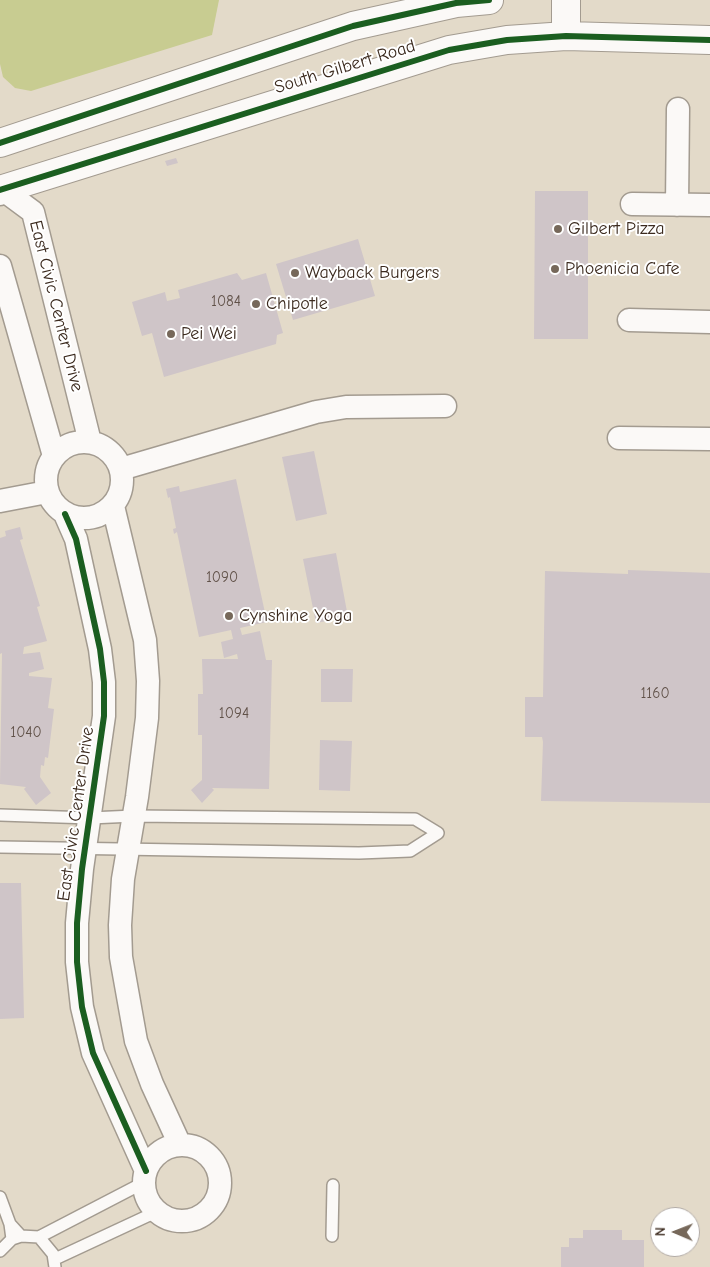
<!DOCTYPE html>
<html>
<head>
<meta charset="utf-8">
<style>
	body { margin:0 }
	#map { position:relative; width:710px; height:1267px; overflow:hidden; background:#e3dac9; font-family:"Comic Neue",sans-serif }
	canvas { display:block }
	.north { position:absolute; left:650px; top:1207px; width:50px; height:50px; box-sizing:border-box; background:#fff; border:1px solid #b1aaa5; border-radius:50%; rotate:271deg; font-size:14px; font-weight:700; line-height:20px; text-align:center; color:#3b2a1e }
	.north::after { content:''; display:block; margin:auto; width:18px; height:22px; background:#76685a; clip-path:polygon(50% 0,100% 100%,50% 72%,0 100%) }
</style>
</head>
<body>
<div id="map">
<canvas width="710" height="1267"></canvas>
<div class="north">N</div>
</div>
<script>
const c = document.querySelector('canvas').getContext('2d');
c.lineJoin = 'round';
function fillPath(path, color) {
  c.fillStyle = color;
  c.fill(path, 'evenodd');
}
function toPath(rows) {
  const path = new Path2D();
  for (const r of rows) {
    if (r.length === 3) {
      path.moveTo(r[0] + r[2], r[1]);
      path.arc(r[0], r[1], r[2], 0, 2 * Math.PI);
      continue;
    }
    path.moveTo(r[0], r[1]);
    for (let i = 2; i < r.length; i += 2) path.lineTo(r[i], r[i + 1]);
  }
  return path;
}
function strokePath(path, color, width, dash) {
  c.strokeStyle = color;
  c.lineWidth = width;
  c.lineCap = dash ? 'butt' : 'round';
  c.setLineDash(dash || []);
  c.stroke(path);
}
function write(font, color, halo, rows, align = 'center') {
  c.font = font + ' "Comic Neue",sans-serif';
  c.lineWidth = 4;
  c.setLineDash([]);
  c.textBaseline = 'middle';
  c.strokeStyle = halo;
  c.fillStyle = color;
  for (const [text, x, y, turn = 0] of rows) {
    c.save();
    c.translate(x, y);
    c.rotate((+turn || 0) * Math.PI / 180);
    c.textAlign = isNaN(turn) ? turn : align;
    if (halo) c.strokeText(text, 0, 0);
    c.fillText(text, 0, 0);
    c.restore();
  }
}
const green = toPath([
	[0,0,219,0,212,35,31,91,15,88,3,77,0,64]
]);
const building = toPath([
	[176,158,178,163,167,166,165,161],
	[535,191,588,191,588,339,534,339],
	[358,239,375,296,293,320,276,264],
	[237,273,242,280,266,273,283,333,277,335,276,344,164,377,152,333,142,336,132,302,165,292,167,301,180,298,178,290],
	[314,451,327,514,296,521,282,457],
	[236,479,267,622,240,628,242,635,260,631,266,660,272,660,269,789,212,788,214,790,202,803,191,790,202,780,202,735,198,735,198,694,203,694,202,659,238,659,237,654,224,658,221,642,233,639,231,630,199,637,177,532,174,534,173,529,176,528,170,497,168,498,166,489,179,486,180,492],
	[20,527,23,539,20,540,40,606,37,607,47,641,24,647,23,654,40,652,44,669,29,673,29,676,52,678,48,708,54,709,48,758,45,757,44,766,41,765,40,777,51,793,36,805,24,789,26,787,0,784,2,653,0,654,0,538,6,536,5,531],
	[336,553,348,617,316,623,303,559],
	[628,570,710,573,710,803,541,801,543,742,542,737,525,737,525,697,543,697,545,571,628,574],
	[321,669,353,669,352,702,321,702],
	[320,740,352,741,350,791,319,790],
	[0,883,21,883,24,1018,0,1019],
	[583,1230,622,1230,622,1240,644,1240,644,1267,561,1267,561,1247,569,1247,569,1238,583,1238]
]);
const service = toPath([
	[0,815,90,818,134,816,415,819,438,833,410,851,359,853,0,847],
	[0,1197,10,1224],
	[332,1236,333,1185],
	[39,1237,143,1183],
	[12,1239,10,1224,21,1236],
	[0,1251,12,1239,21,1236,39,1237,53,1254,55,1267],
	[55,1259,156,1212]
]);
const minor = toPath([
	[0,194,2,189,33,212,90,442],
	[632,204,710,205],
	[677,205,678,109],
	[0,266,54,456],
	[629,320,710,322],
	[619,438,710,439],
	[84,480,38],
	[121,469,316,412,346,407,445,406],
	[0,501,47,492],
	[113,506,145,640,148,681,147,718,137,797,123,879,120,925,121,957,136,1041,152,1084,180,1145],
	[65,514,76,539,100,649,104,682,104,716,82,869,77,923,77,962,82,1007,93,1053,146,1171],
	[182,1183,38]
]);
const primary = toPath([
	[566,36,566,0],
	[0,143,353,26,456,3,489,0],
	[0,190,449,50,507,40,566,36,710,40]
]);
const cycleway = toPath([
	[0,143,353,26,456,3,489,0],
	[0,190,449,50,507,40,566,36,710,40],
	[65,514,76,539,100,649,104,682,104,716,82,869,77,923,77,962,82,1007,93,1053,146,1171]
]);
const markers = [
	[558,229,5,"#76685a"],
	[555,269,5,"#76685a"],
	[295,273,5,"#76685a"],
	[256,304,5,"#76685a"],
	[171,334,5,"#76685a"],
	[229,616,5,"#76685a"]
];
const numberNames = [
	["1084",226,302],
	["1090",222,578],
	["1160",655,694],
	["1094",234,714],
	["1040",26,733]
];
const streetNames = [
	["South Gilbert Road",345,67,-17],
	["East Civic Center Drive",56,306,76],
	["East Civic Center Drive",76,814,-82]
];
const poiNames = [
	["Gilbert Pizza",568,229],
	["Phoenicia Cafe",565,269],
	["Wayback Burgers",305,273],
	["Chipotle",266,304],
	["Pei Wei",181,334],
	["Cynshine Yoga",239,616]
];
fillPath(green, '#c8cc91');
fillPath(building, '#cfc5c8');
strokePath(service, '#a39b90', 14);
strokePath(minor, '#a39b90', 25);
strokePath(primary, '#a39b90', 30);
strokePath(service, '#fbf9f7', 11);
strokePath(minor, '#fbf9f7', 22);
strokePath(primary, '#fbf9f7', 28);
strokePath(cycleway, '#1b5e20', 6);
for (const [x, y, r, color] of markers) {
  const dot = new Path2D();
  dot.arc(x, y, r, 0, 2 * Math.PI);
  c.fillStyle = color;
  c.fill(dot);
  strokePath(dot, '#fff', 2);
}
write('15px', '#605148', null, numberNames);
write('18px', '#3b2a1e', '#fff', streetNames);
write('18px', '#3b2a1e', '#fff', poiNames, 'left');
</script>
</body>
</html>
